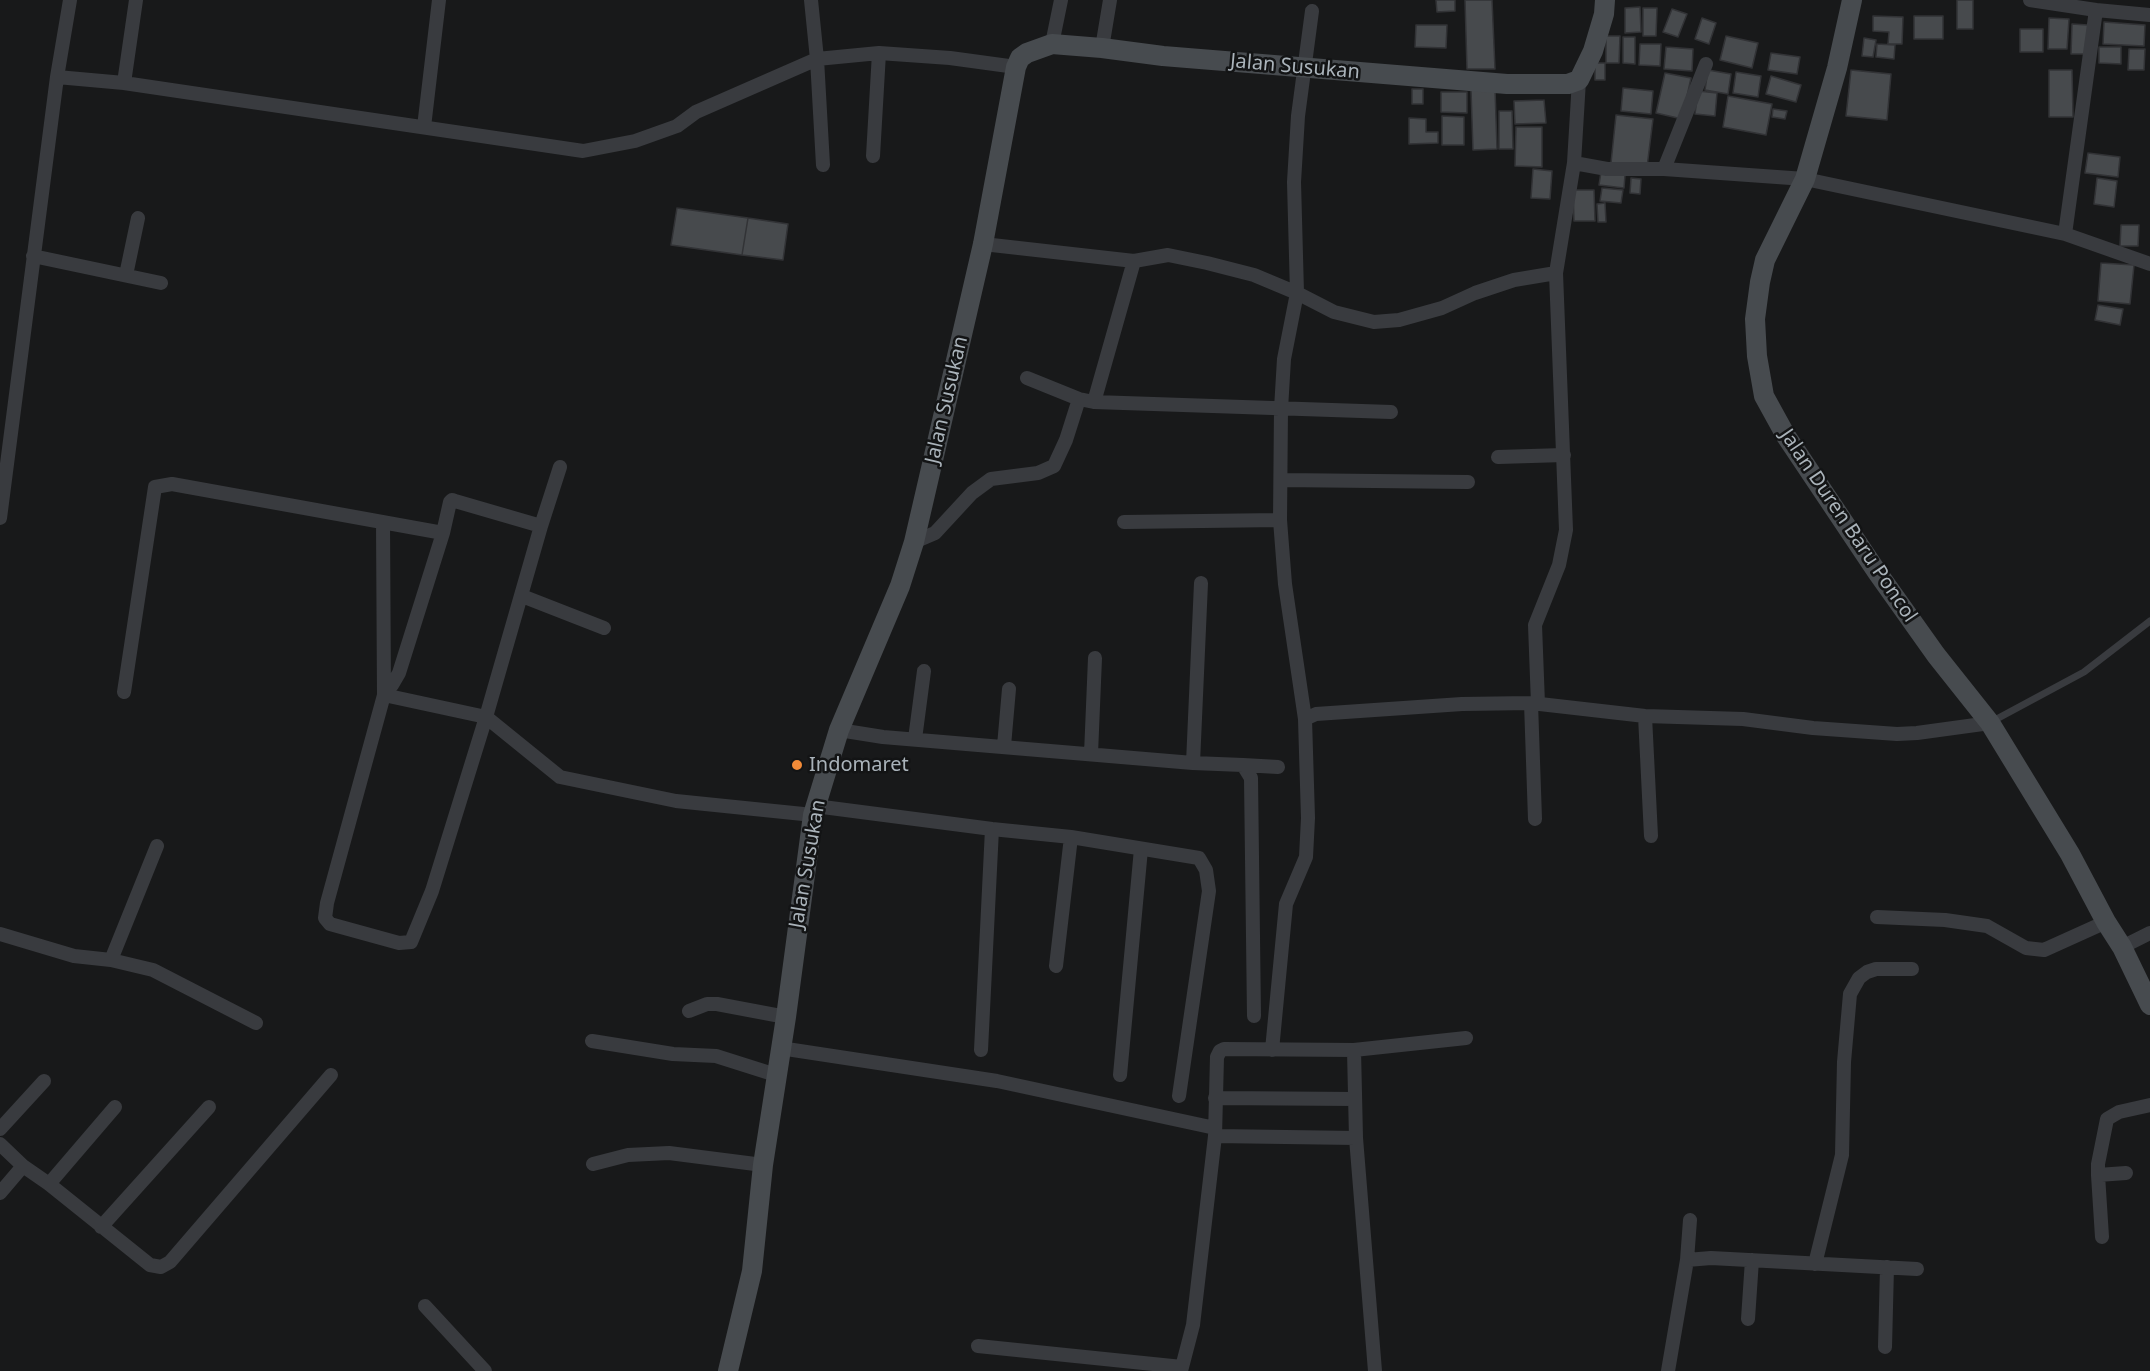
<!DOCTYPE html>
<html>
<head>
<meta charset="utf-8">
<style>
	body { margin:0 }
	canvas { display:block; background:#18191a }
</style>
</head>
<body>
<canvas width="2150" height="1371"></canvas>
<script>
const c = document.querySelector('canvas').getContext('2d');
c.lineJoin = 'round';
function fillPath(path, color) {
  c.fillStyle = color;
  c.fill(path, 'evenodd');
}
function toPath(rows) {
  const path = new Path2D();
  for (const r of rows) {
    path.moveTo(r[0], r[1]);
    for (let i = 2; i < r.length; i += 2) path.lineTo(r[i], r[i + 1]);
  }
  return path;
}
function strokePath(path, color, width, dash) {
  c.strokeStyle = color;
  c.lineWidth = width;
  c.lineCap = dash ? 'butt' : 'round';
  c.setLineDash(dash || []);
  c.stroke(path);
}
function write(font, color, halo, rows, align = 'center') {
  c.font = font + ' "Noto Sans",sans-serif';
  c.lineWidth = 5;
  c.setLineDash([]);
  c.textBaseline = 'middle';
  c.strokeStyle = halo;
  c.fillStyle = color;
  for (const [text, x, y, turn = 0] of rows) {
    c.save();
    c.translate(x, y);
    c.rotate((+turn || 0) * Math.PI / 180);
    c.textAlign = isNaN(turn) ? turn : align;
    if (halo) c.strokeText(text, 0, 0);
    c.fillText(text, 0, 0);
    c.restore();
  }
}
const building = toPath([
	[1436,0,1455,0,1455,11,1437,12,1436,0],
	[1465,0,1492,0,1495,69,1467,69,1465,0],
	[1957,0,1973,0,1973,29,1957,29,1957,0],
	[1640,7,1641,32,1625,33,1625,8,1640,7],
	[1643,8,1657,8,1656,36,1643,36,1643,8],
	[1672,9,1687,14,1678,37,1663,32,1672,9],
	[1873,16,1903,17,1902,44,1888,44,1889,32,1873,31,1873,16],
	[1914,16,1943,16,1943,39,1914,39,1914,16],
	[1702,18,1716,23,1709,44,1695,39,1702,18],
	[2049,18,2069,19,2067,49,2048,49,2049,18],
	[2104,22,2145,25,2144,46,2103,44,2104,22],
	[2072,24,2088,25,2087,54,2071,54,2072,24],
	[1416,25,1447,25,1446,48,1415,47,1416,25],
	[2020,29,2043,29,2043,52,2020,52,2020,29],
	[1606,36,1620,36,1619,63,1606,63,1606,36],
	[1726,36,1758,43,1752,68,1720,60,1726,36],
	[1623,37,1635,37,1635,64,1623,63,1623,37],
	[1864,38,1876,40,1873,57,1862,56,1864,38],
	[1640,44,1661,44,1660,66,1639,65,1640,44],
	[1877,44,1895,45,1894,59,1876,57,1877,44],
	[1666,47,1693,49,1692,71,1664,69,1666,47],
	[2099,47,2121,47,2121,64,2099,63,2099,47],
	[2129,49,2145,49,2144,70,2128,70,2129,49],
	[1771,53,1800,57,1797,74,1768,70,1771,53],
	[1595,63,1605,63,1605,80,1595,80,1595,63],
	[1708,70,1731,74,1728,94,1705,90,1708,70],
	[1851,70,1891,74,1887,120,1846,116,1851,70],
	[2049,70,2072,70,2073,117,2049,117,2049,70],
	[1736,72,1761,76,1758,97,1733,93,1736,72],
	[1665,73,1691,78,1682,119,1656,113,1665,73],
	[1771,76,1801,85,1796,102,1766,94,1771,76],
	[1623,88,1653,91,1651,114,1621,111,1623,88],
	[1412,89,1423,89,1423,104,1412,104,1412,89],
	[1495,89,1497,149,1473,150,1471,90,1495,89],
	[1698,91,1717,93,1715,116,1695,114,1698,91],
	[1441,92,1467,92,1467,113,1441,112,1441,92],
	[1728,96,1772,104,1766,135,1723,127,1728,96],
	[1544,100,1546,123,1515,124,1514,101,1544,100],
	[1773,109,1787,111,1785,119,1772,117,1773,109],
	[1499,111,1512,111,1513,149,1499,149,1499,111],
	[1616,115,1653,119,1647,167,1611,163,1616,115],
	[1442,116,1464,117,1464,145,1442,145,1442,116],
	[1409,118,1426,119,1426,132,1438,132,1438,143,1409,144,1409,118],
	[1516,127,1542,127,1542,167,1515,166,1516,127],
	[2088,153,2120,157,2118,177,2085,173,2088,153],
	[1533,169,1552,171,1550,199,1531,198,1533,169],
	[1601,172,1625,175,1624,188,1599,185,1601,172],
	[1631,178,1641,179,1640,194,1630,193,1631,178],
	[2097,178,2117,181,2114,207,2094,204,2097,178],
	[1602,188,1623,190,1621,203,1600,201,1602,188],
	[1573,190,1594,190,1595,221,1574,221,1573,190],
	[1605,203,1606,222,1598,222,1597,204,1605,203],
	[677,208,748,218,742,255,671,245,677,208],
	[748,218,788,224,783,260,742,255,748,218],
	[2121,225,2139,225,2138,246,2120,246,2121,225],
	[2101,263,2134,265,2130,304,2098,301,2101,263],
	[2098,305,2123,309,2120,325,2095,320,2098,305]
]);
const lane = toPath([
	[1991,722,2084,672,2150,621]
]);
const street = toPath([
	[811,0,817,59,823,165],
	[2030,0,2096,10],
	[1052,44,1061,0],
	[1102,48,1110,0],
	[57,77,124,83,583,151,635,141,677,126,696,112,817,59,879,53,950,58,1016,67],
	[124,83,136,0],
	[424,127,439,0],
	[873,156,879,53],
	[1574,163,1607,169,1664,169,1805,179,2065,234,2150,264],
	[1664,169,1706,64],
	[2065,234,2096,10,2150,15],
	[983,244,1134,261,1168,255,1207,263,1254,275,1297,293,1334,312,1374,322,1399,320,1442,308,1475,293,1514,280,1556,273],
	[33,256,161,283],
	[126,275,138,218],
	[1027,378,1079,399,1094,402,1391,412],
	[1094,402,1134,261],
	[1498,457,1564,455],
	[1281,480,1468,482],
	[0,518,57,77,70,0],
	[383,522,384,695,327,903,325,918,330,924,399,943,411,942,432,891,486,717,541,526,455,501,452,500,450,502,443,533,399,673,392,685,384,695],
	[1124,522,1280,520],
	[541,526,560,467],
	[914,542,935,533,972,493,991,479,1038,473,1054,466,1066,440,1079,399],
	[522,596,604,628],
	[124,692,155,487,172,484,443,533],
	[384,695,486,717,560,777,676,801,813,815],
	[1531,703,1535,819],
	[1538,704,1535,625,1559,565,1566,530,1556,273,1574,163,1579,80],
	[1645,716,1651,836],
	[1305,719,1316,714,1462,704,1531,703,1645,716,1743,719,1813,728,1897,734,1917,733,1990,723],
	[839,730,883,737,1193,763,1243,765,1251,778,1254,1016],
	[915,739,924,671],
	[1004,746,1009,689],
	[1091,754,1095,658],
	[1193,763,1201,583],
	[1243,765,1278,767],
	[815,806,992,829,1071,837,1199,858,1206,870,1209,891,1179,1096],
	[1877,917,1945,920,1987,926,2026,948,2044,950,2106,922],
	[0,934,74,956,111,960,153,970,256,1023],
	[2122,947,2150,933],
	[111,960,157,846],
	[1056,966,1071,837],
	[689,1011,707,1004,717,1004,786,1017],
	[592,1041,673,1054,716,1056,776,1075],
	[780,1048,997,1081,1215,1128],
	[981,1050,992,829],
	[1272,1050,1286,904,1306,857,1308,818,1305,719,1285,584,1280,520,1281,409,1284,359,1297,293,1294,182,1298,116,1312,11],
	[1354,1050,1356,1138,1375,1371],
	[1120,1075,1141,849],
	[1215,1098,1355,1099],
	[0,1129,44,1081],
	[1215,1136,1356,1138],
	[0,1144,23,1166,49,1184,150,1265,161,1267,170,1262,331,1075],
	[593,1164,628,1155,669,1153,763,1165],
	[2126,1173,2098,1175,2098,1164,2107,1119,2119,1112,2150,1105],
	[2098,1175,2102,1237],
	[49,1184,115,1107],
	[0,1193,23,1166],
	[101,1227,209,1107],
	[1687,1260,1711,1258,1917,1269],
	[1815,1264,1842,1155,1844,1062,1850,994,1859,978,1867,972,1876,969,1912,969],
	[425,1306,485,1371],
	[1748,1319,1752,1260],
	[978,1346,1182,1367],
	[1885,1347,1887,1267],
	[1181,1371,1193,1325,1215,1136,1217,1057,1220,1051,1224,1049,1354,1050,1466,1038],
	[1668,1371,1687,1260,1690,1220]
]);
const secondary = toPath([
	[1852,0,1837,68,1805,179,1765,260,1760,282,1755,319,1757,356,1764,396,1786,436,1877,572,1936,655,1990,723,2070,854,2106,922,2122,947,2150,1005],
	[728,1371,752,1271,763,1165,786,1017,813,815,839,730,900,586,914,542,983,244,1016,67,1020,58,1027,53,1052,44,1102,48,1163,56,1507,84,1568,84,1579,80,1593,51,1604,14,1605,0]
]);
const markers = [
	[797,765,6,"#f28b38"]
];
const streetNames = [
	["Jalan Susukan",1295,67,5],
	["Jalan Susukan",947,400,-77],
	["Jalan Duren Baru Poncol",1848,526,56],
	["Jalan Susukan",808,864,-80]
];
const poiNames = [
	["Indomaret",809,765]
];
fillPath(building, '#474a4d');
strokePath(building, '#323336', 1.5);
strokePath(lane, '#393b3f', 7);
strokePath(street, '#393b3f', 14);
strokePath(secondary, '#474b4f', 20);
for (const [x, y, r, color] of markers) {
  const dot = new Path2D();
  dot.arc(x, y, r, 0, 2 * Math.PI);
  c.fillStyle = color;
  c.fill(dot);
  strokePath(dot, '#131415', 2);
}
write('20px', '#aab3ba', '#131415', streetNames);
write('20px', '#aab3ba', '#131415', poiNames, 'left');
</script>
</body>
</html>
